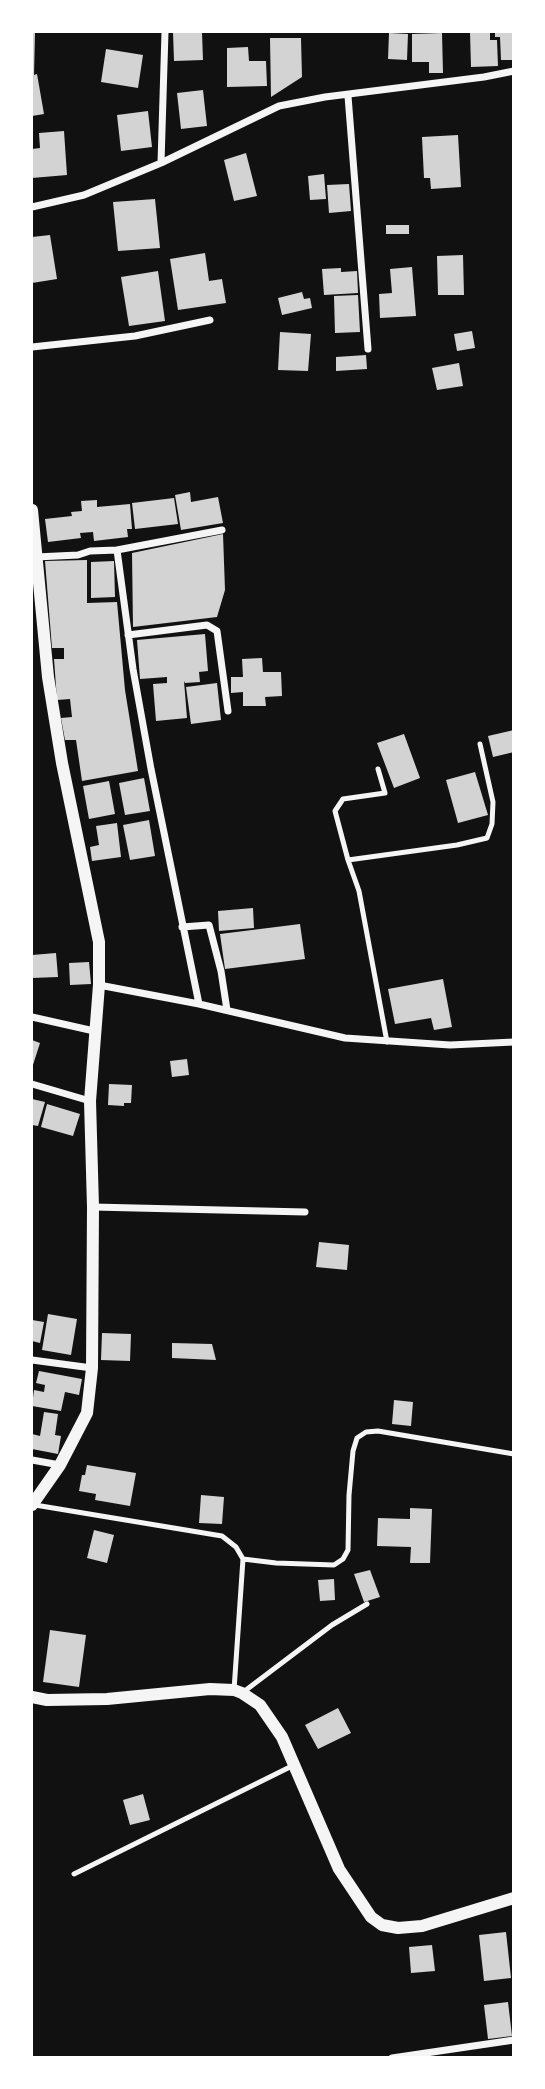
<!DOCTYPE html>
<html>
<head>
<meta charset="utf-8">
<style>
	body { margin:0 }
	#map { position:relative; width:545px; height:2089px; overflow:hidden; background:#111; font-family:Cabin,sans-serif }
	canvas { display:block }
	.frame { position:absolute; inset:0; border:33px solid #fff; pointer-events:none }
</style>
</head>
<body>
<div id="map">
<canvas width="545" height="2089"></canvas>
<div class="frame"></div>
</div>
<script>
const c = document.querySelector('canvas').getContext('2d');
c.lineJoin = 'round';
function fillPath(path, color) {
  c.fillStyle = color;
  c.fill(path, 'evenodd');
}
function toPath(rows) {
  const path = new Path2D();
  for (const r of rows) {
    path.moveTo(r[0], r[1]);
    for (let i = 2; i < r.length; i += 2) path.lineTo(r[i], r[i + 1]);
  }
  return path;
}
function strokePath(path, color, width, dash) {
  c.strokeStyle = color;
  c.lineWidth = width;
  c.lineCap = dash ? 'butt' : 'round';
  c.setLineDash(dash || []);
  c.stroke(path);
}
const building = toPath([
	[173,32,202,32,203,60,174,61],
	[470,32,490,32,490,40,497,40,498,66,471,67],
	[495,32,514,32,514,60,501,60,500,37,495,37],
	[32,33,35,33,34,75,37,74,44,114,32,116],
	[389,33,408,34,407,60,388,59],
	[442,33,443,73,429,73,429,62,412,62,412,34],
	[270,38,301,38,302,77,271,97],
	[248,47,249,61,266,61,267,86,227,87,227,48],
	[106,49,143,55,138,88,101,82],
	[203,90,207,126,181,129,177,93],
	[148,111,152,147,121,151,117,115],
	[64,131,67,175,32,178,32,149,40,148,39,133],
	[458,135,461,187,431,189,430,178,424,178,422,137],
	[246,153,257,196,234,201,224,160],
	[324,174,326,199,310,200,308,176],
	[349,184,351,211,329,213,327,185],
	[155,199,160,248,118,251,113,202],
	[386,225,409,225,409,234,386,234],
	[50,235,57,279,32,283,32,237],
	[205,253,209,281,222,279,226,303,178,310,170,259],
	[463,255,464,295,438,295,437,256],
	[412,267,416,316,380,318,379,294,392,293,390,269],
	[341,268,341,272,357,271,358,293,324,295,322,269],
	[158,271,165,321,129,326,121,277],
	[302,292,304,299,310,298,312,308,282,315,278,298],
	[358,295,360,332,335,333,334,296],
	[472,331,475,348,457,351,454,334],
	[280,332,311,334,308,371,278,370],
	[366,355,367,369,336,371,336,357],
	[459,363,463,386,437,390,432,368],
	[190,492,191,502,218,497,223,523,181,530,175,495],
	[174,498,178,524,135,529,132,503],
	[97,500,97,507,130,504,132,529,127,529,128,537,94,541,93,532,80,533,81,538,48,542,45,519,72,516,71,512,82,511,81,501],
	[223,534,225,590,217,617,133,627,132,553],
	[87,560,87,603,117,602,125,690,138,771,82,781,76,740,65,740,61,718,72,717,70,699,57,700,54,659,64,659,64,648,52,648,45,561],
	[114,561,115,597,91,598,91,562],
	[205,634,208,671,199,672,200,682,185,683,184,681,187,718,156,721,153,684,167,683,167,677,140,679,137,640],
	[262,658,263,672,281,672,282,696,265,697,266,706,243,706,243,692,231,693,231,677,243,677,242,659],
	[217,683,221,720,191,724,186,687],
	[514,730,514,752,493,757,488,736],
	[404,734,420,778,394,788,377,743],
	[475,772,488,815,458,823,446,780],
	[144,778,150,811,125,815,119,783],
	[109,781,115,814,89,819,83,786],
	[149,820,155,856,130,860,123,825],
	[117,823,121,857,92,861,90,847,99,845,96,826],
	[253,908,254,928,219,931,218,911],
	[300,924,305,959,225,969,220,934],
	[56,953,58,977,32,978,32,955],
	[89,962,91,984,70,985,69,963],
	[443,979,452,1027,434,1030,431,1018,395,1024,388,989],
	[32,1040,40,1043,32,1068],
	[187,1059,189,1075,172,1077,170,1061],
	[109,1084,132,1085,131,1103,124,1103,124,1106,108,1105],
	[32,1099,45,1102,38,1126,32,1125],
	[47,1104,80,1114,73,1136,41,1127],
	[319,1242,349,1245,347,1270,316,1267],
	[48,1314,77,1319,71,1355,42,1350],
	[32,1320,44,1322,40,1343,32,1341],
	[102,1333,131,1334,130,1361,101,1360],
	[172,1343,212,1344,216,1360,172,1358],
	[39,1371,82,1379,79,1395,65,1392,61,1411,32,1406,34,1390,44,1392,45,1385,36,1383],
	[394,1400,413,1402,411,1426,392,1424],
	[44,1412,58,1414,55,1435,61,1436,58,1454,32,1449,32,1434,40,1436],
	[87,1465,136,1473,130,1506,95,1500,96,1494,79,1491,82,1475,85,1475],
	[201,1495,224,1497,222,1524,199,1523],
	[410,1508,432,1509,430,1563,410,1563,411,1547,377,1546,378,1518,410,1519],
	[94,1530,114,1535,107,1563,87,1558],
	[370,1570,380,1597,364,1602,354,1574],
	[334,1579,335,1600,320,1601,318,1580],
	[50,1630,86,1635,79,1687,43,1682],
	[338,1708,351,1733,318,1749,305,1725],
	[143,1794,150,1820,130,1825,123,1800],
	[506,1932,511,1978,484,1981,479,1935],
	[432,1945,435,1971,411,1973,409,1947],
	[508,2002,512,2036,488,2039,484,2005]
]);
const service = toPath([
	[348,860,335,811,343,799,385,793,378,769],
	[387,1042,359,891,348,860,457,845,487,838,492,824,493,802,480,744],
	[35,1505,222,1536,236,1547,243,1559],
	[234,1690,243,1559,276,1563,334,1565,343,1559,348,1550,349,1495,353,1451,357,1438,366,1432,378,1431,514,1454],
	[242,1693,332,1625,367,1604],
	[74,1874,294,1765]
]);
const minor = toPath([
	[348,96,368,349],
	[161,163,165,32],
	[32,207,84,195,161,163,279,106,325,97,484,77,514,71],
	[32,347,135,336,210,320],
	[117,550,222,530],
	[36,557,78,555,90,551,117,550,133,669,151,769,199,1004],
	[128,635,207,625,217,631,228,711],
	[182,927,209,925,221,971,227,1010],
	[99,985,199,1004,345,1038,450,1045,514,1042],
	[32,1017,94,1031],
	[32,1084,90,1101],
	[93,1207,305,1212],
	[32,1360,92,1368],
	[32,1460,60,1465],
	[392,2058,514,2040]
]);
const tertiary = toPath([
	[32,510,48,677,62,763,99,942,99,985,90,1101,93,1207,92,1368,87,1413,60,1465,32,1505],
	[32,1697,47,1700,107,1699,210,1689,234,1690,242,1693,260,1705,282,1737,339,1869,371,1917,382,1925,398,1928,422,1926,514,1898]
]);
fillPath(building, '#d3d3d3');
strokePath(service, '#f5f5f5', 5);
strokePath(minor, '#f5f5f5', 7);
strokePath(tertiary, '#f5f5f5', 12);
</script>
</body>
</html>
